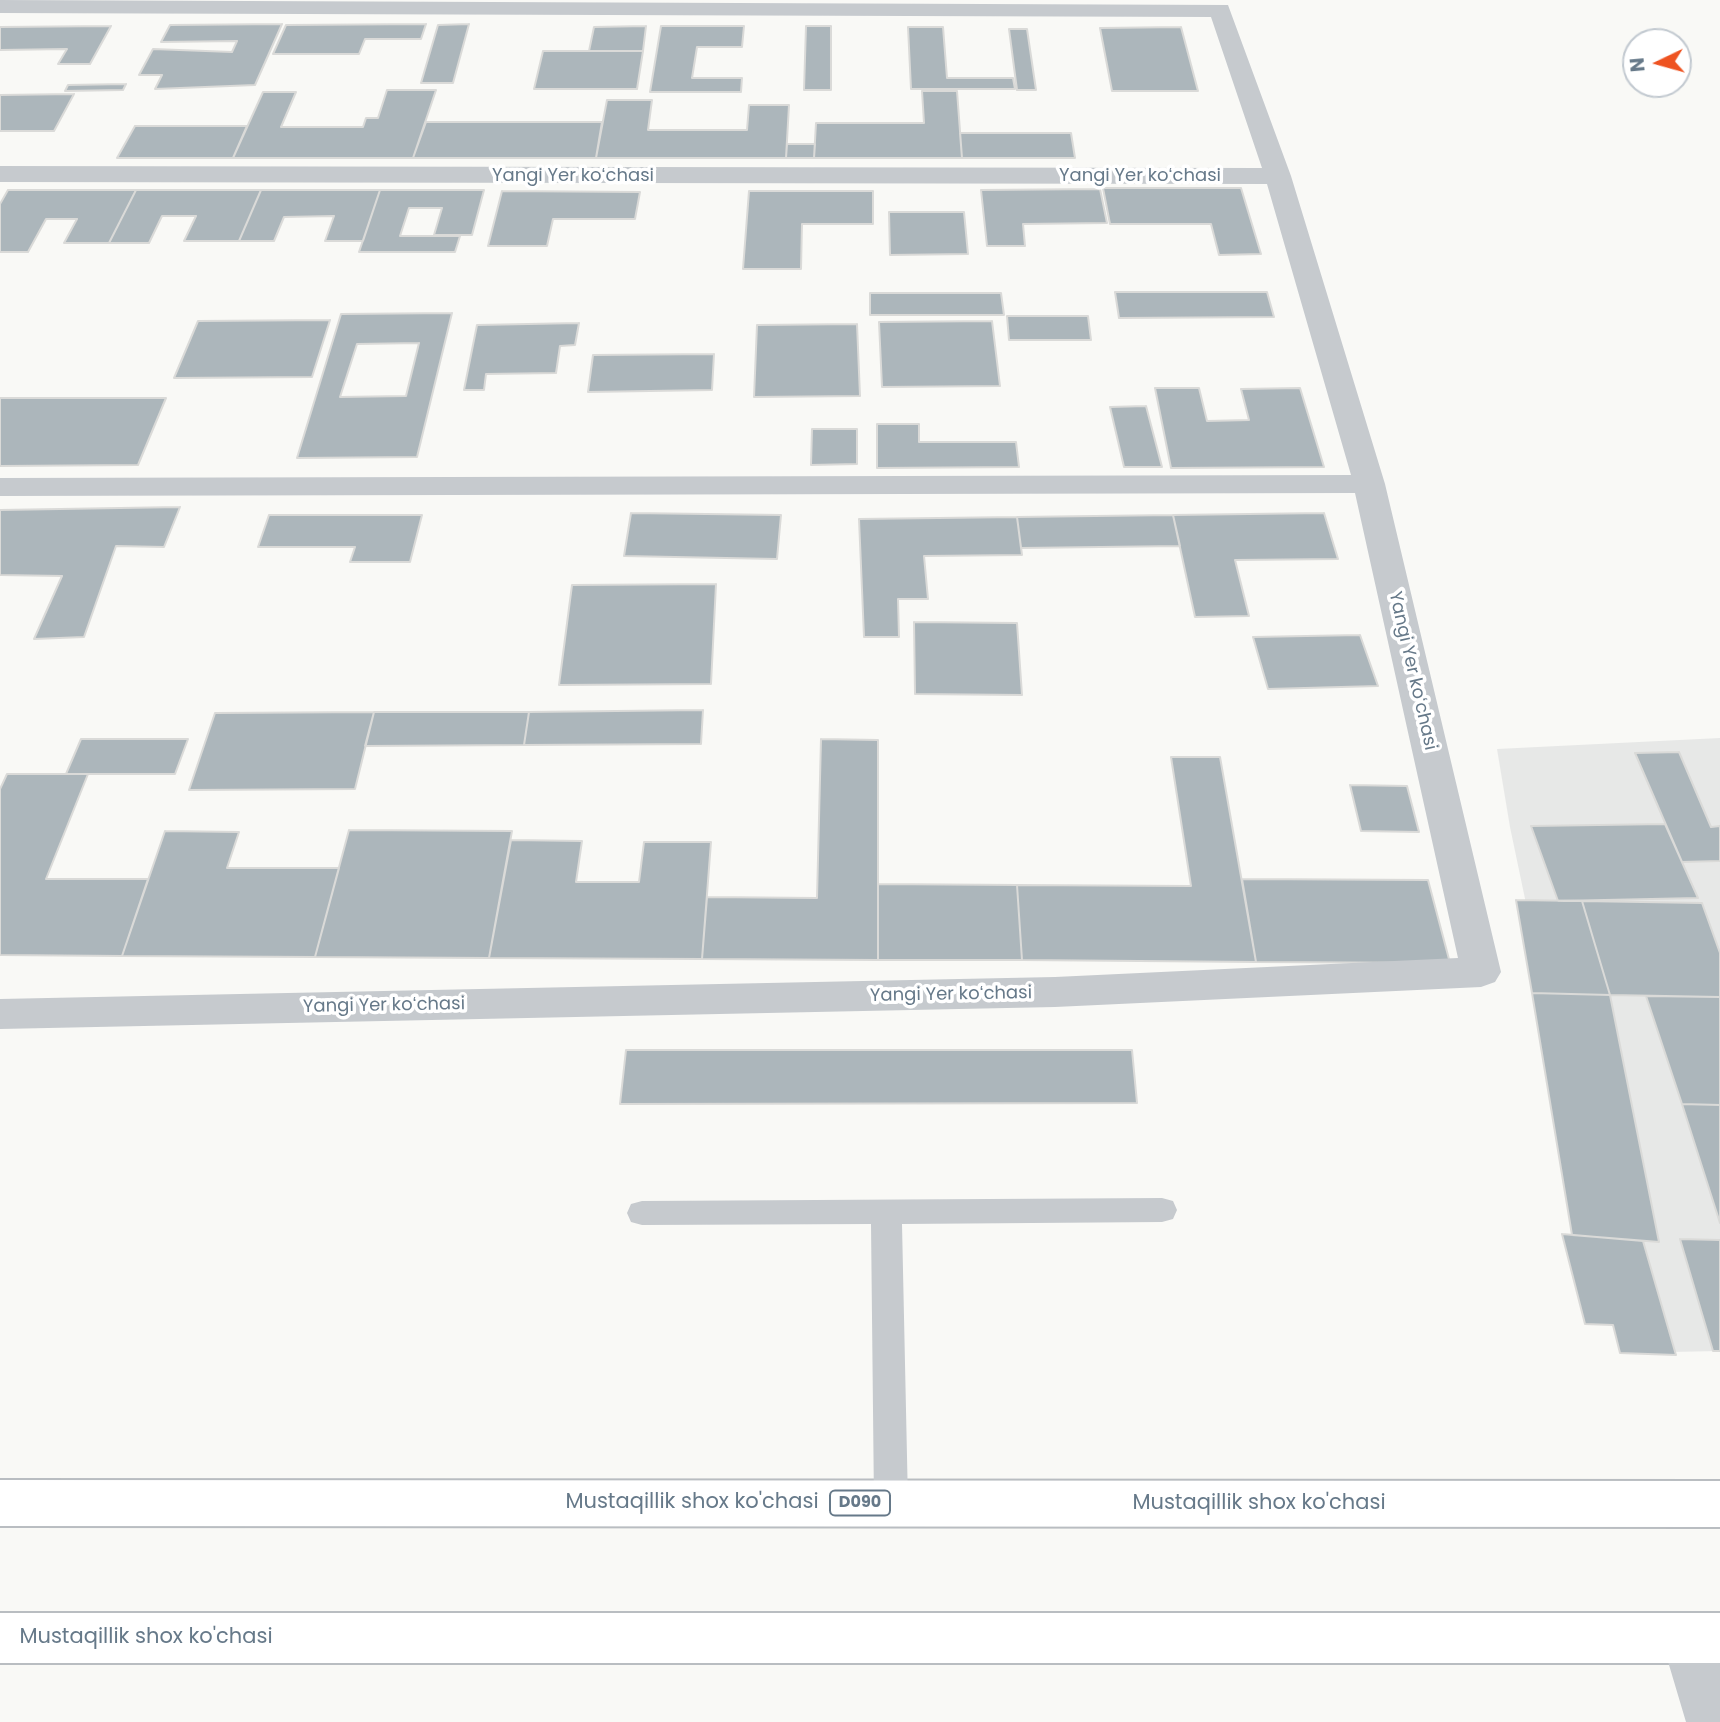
<!DOCTYPE html>
<html>
<head>
<meta charset="utf-8">
<style>
	body { margin:0 }
	#map { position:relative; width:1720px; height:1722px; overflow:hidden; background:#f9f9f6; font-family:Poppins,sans-serif }
	canvas { display:block }
	.north { position:absolute; left:1622px; top:28px; width:70px; height:70px; box-sizing:border-box; background:#fff; border:2px solid #c2c9d0; border-radius:50%; rotate:265deg; font-size:19px; font-weight:700; line-height:28px; text-align:center; color:#667989 }
	.north::after { content:''; display:block; margin:auto; width:24px; height:32px; background:#ee5321; clip-path:polygon(50% 0,100% 100%,50% 72%,0 100%) }
</style>
</head>
<body>
<div id="map">
<canvas width="1720" height="1722"></canvas>
<div class="north">N</div>
</div>
<script>
const c = document.querySelector('canvas').getContext('2d');
c.lineJoin = 'round';
function fillPath(path, color) {
  c.fillStyle = color;
  c.fill(path, 'evenodd');
}
function toPath(rows) {
  const path = new Path2D();
  for (const r of rows) {
    path.moveTo(r[0], r[1]);
    for (let i = 2; i < r.length; i += 2) path.lineTo(r[i], r[i + 1]);
  }
  return path;
}
function strokePath(path, color, width, dash) {
  c.strokeStyle = color;
  c.lineWidth = width;
  c.lineCap = dash ? 'butt' : 'round';
  c.setLineDash(dash || []);
  c.stroke(path);
}
function write(font, color, halo, rows, align = 'center') {
  c.font = font + ' Poppins,sans-serif';
  c.lineWidth = 7;
  c.setLineDash([]);
  c.textBaseline = 'middle';
  c.strokeStyle = halo;
  c.fillStyle = color;
  for (const [text, x, y, turn = 0] of rows) {
    c.save();
    c.translate(x, y);
    c.rotate((+turn || 0) * Math.PI / 180);
    c.textAlign = isNaN(turn) ? turn : align;
    if (halo) c.strokeText(text, 0, 0);
    c.fillText(text, 0, 0);
    c.restore();
  }
}
const built = toPath([
	[1720,738,1720,1351,1620,1353,1510,827,1497,749]
]);
const building = toPath([
	[282,24,255,85,155,89,162,75,139,75,153,49,232,52,237,41,161,42,170,25,282,24],
	[426,24,421,39,365,39,359,54,273,54,286,25,426,24],
	[469,24,453,83,421,83,438,25,469,24],
	[111,26,90,64,58,64,67,49,0,50,0,27,111,26],
	[646,26,643,51,589,51,594,27,646,26],
	[661,26,744,26,742,47,697,47,692,78,742,78,741,92,650,92,661,26],
	[806,26,831,26,831,90,804,90,806,26],
	[908,27,943,27,947,78,1013,78,1015,89,911,89,908,27],
	[1181,27,1198,91,1112,91,1100,28,1181,27],
	[1009,29,1027,29,1036,90,1017,90,1009,29],
	[543,51,643,51,637,89,534,89,543,51],
	[126,84,123,90,65,91,68,85,126,84],
	[387,90,436,90,413,158,233,158,263,92,296,92,281,127,363,127,366,118,378,118,387,90],
	[922,91,957,91,962,158,814,158,816,123,924,123,922,91],
	[74,94,54,131,0,131,0,95,74,94],
	[607,100,652,100,648,130,747,130,749,105,789,105,786,158,596,158,607,100],
	[426,122,602,122,596,158,413,158,426,122],
	[135,126,247,126,233,158,117,158,135,126],
	[960,133,1071,133,1075,158,962,158,960,133],
	[787,144,815,144,814,158,786,158,787,144],
	[1103,188,1241,188,1261,254,1219,255,1211,224,1110,224,1103,188],
	[1100,189,1107,223,1023,224,1025,246,987,246,981,190,1100,189],
	[8,190,136,190,109,243,64,243,77,219,46,219,28,252,0,252,0,204,8,190],
	[136,190,261,190,239,241,184,241,196,216,162,216,149,243,109,243,136,190],
	[261,190,380,190,363,241,325,241,334,216,284,217,274,241,239,241,261,190],
	[380,190,484,190,472,235,434,235,442,208,409,208,400,236,460,236,455,252,359,252,380,190],
	[502,191,640,192,635,219,553,219,547,246,488,246,502,191],
	[749,191,873,191,873,224,802,224,801,269,743,269,749,191],
	[889,212,964,212,968,254,890,255,889,212],
	[1115,292,1267,292,1274,317,1119,318,1115,292],
	[870,293,1001,293,1004,315,870,315,870,293],
	[452,313,417,457,297,458,341,314,452,313],
	[419,343,406,396,340,397,357,344,419,343],
	[1007,316,1088,316,1091,340,1009,340,1007,316],
	[330,320,312,377,174,378,198,321,330,320],
	[992,321,1000,386,882,387,879,322,992,321],
	[579,323,575,345,560,346,556,373,486,374,484,390,464,390,477,325,579,323],
	[857,324,860,396,754,397,757,325,857,324],
	[714,354,712,390,588,392,593,355,714,354],
	[1155,388,1199,388,1207,421,1249,420,1241,389,1300,388,1324,467,1171,468,1155,388],
	[0,398,166,398,138,465,0,466,0,398],
	[1146,406,1162,467,1124,467,1110,407,1146,406],
	[877,424,919,424,919,442,1016,442,1019,467,877,468,877,424],
	[812,429,857,429,857,464,811,465,812,429],
	[180,507,164,547,116,546,84,637,34,639,62,576,0,575,0,510,180,507],
	[631,513,781,515,777,559,624,556,631,513],
	[1324,513,1338,559,1235,560,1249,616,1195,617,1173,515,1324,513],
	[269,515,422,515,410,562,350,562,355,547,258,547,269,515],
	[1173,515,1180,546,1021,548,1017,517,1173,515],
	[1017,517,1022,555,924,556,928,599,898,599,899,637,864,637,859,519,1017,517],
	[716,584,711,684,559,685,572,585,716,584],
	[914,622,1017,623,1022,695,915,694,914,622],
	[1360,635,1378,686,1268,689,1253,637,1360,635],
	[703,710,701,744,524,745,529,712,703,710],
	[374,712,529,712,524,745,365,746,374,712],
	[374,712,355,789,189,790,215,713,374,712],
	[81,739,188,739,175,774,66,774,81,739],
	[821,739,878,740,878,960,702,959,707,897,817,898,821,739],
	[1679,752,1711,827,1720,826,1720,861,1682,862,1635,753,1679,752],
	[1171,757,1220,757,1256,962,1022,960,1017,885,1191,886,1171,757],
	[7,774,88,774,46,879,148,879,122,956,0,955,0,789,7,774],
	[1350,785,1407,786,1419,832,1361,831,1350,785],
	[1665,824,1698,898,1558,901,1531,826,1665,824],
	[349,830,512,831,489,958,315,957,349,830],
	[165,831,239,832,227,868,339,868,315,957,122,956,165,831],
	[511,840,582,841,576,882,639,882,644,842,711,842,702,959,489,958,511,840],
	[1242,879,1428,880,1450,963,1256,962,1242,879],
	[878,884,1017,885,1022,960,878,960,878,884],
	[1516,900,1582,901,1610,995,1532,993,1516,900],
	[1582,901,1702,903,1720,953,1720,997,1610,995,1582,901],
	[1532,993,1610,995,1659,1242,1572,1235,1532,993],
	[1646,996,1720,997,1720,1105,1682,1104,1646,996],
	[626,1050,1132,1050,1137,1103,620,1104,626,1050],
	[1682,1104,1720,1105,1720,1223,1682,1104],
	[1562,1234,1643,1241,1676,1355,1620,1353,1613,1325,1585,1324,1562,1234],
	[1680,1239,1720,1240,1720,1351,1713,1351,1680,1239]
]);
const lane = toPath([
	[1162,1198,1173,1201,1177,1210,1173,1219,1162,1222,902,1224,908,1503,903,1514,891,1519,879,1514,874,1503,871,1224,642,1225,631,1222,627,1213,631,1204,642,1201,1162,1198]
]);
const street = toPath([
	[0,0,1228,5,1291,176,1385,484,1501,972,1495,982,1481,987,1055,1007,0,1029,0,999,1055,977,1458,958,1355,493,0,496,0,478,1351,475,1267,184,0,182,0,166,1262,168,1211,17,0,13,0,0],
	[1687,1613,1706,1620,1720,1658,1720,1722,1686,1722,1661,1638,1668,1620,1687,1613]
]);
const primary = toPath([
	[0,1480,1720,1481,1720,1527,0,1526,0,1480],
	[0,1613,1720,1613,1720,1663,0,1663,0,1613]
]);
const shields = [
	[860,1503,60]
];
const shieldNames = [
	["D090",860,1503]
];
const streetNames = [
	["Yangi Yer koʻchasi",573,176],
	["Yangi Yer koʻchasi",1140,176],
	["Yangi Yer koʻchasi",1412,671,77],
	["Yangi Yer koʻchasi",951,995,-1],
	["Yangi Yer koʻchasi",384,1006,-1]
];
const nearStreetnames = [
	["Mustaqillik shox ko'chasi",692,1503],
	["Mustaqillik shox ko'chasi",1259,1504],
	["Mustaqillik shox ko'chasi",146,1638]
];
fillPath(built, '#e7e8e7');
fillPath(building, '#acb6bb');
strokePath(building, '#dadad8', 2);
strokePath(primary, '#b9bdc1', 4);
fillPath(lane, '#c6cace');
fillPath(street, '#c6cace');
fillPath(primary, '#fff');
for (const [x, y, w] of shields) {
  const box = new Path2D();
  box.roundRect(x - w / 2, y - 12.5, w, 25, 5);
  c.fillStyle = '#fff';
  c.fill(box);
  strokePath(box, '#667989', 2);
}
write('bold 16px', '#667989', null, shieldNames);
write('18px', '#667989', '#fff', streetNames);
write('21px', '#667989', '#fff', nearStreetnames);
</script>
</body>
</html>
